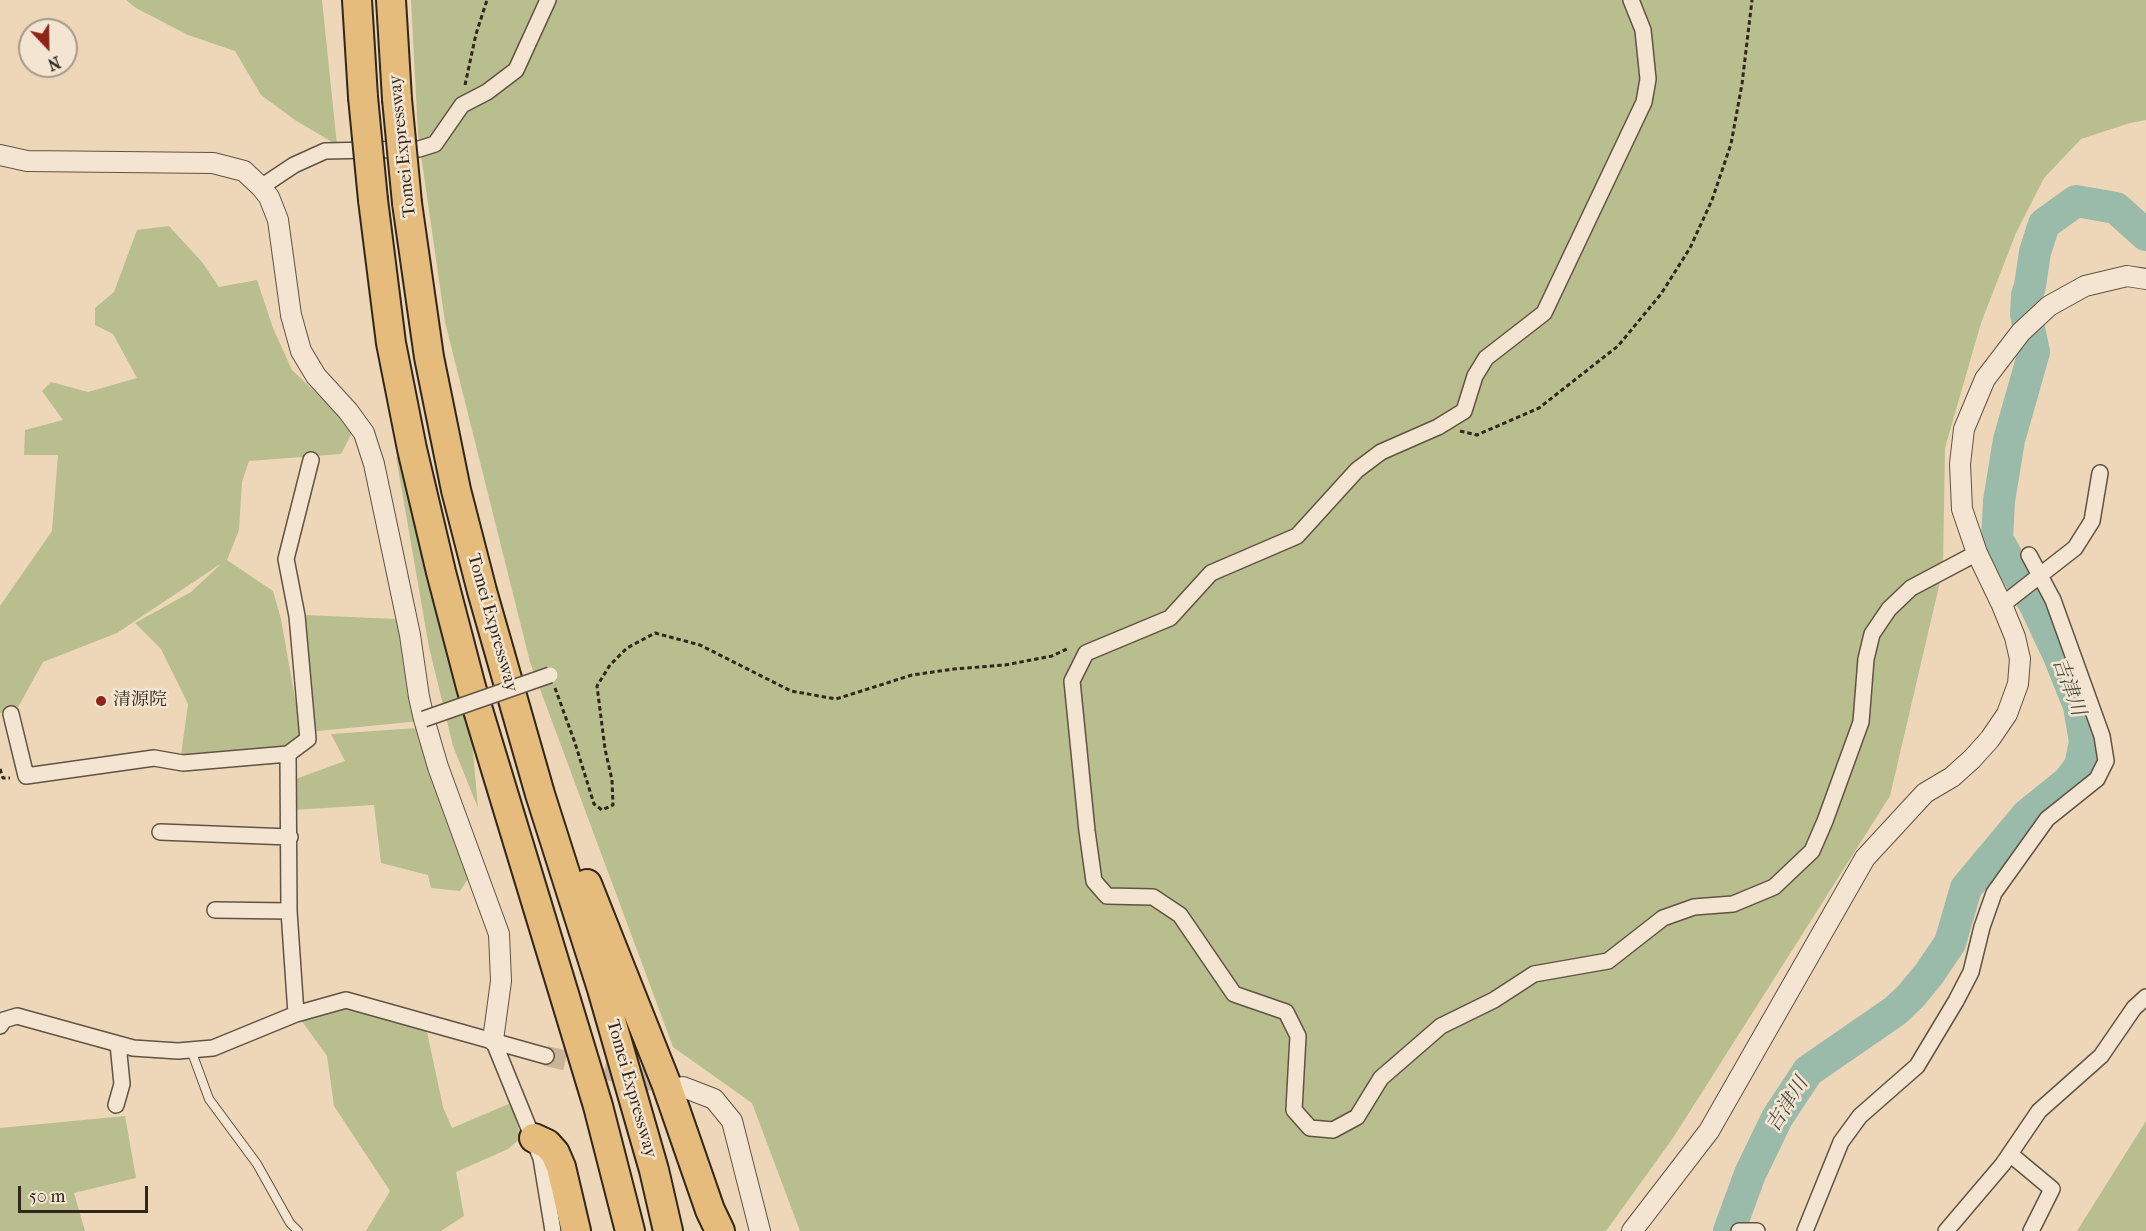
<!DOCTYPE html>
<html>
<head>
<meta charset="utf-8">
<style>
	body { margin:0 }
	#map { position:relative; width:2146px; height:1231px; overflow:hidden; background:#edd7b8; font-family:"IM FELL French Canon",serif }
	canvas { display:block }
	.north { position:absolute; left:18px; top:18px; width:60px; height:60px; box-sizing:border-box; background:#f3e5d1; border:2px solid #a59989; border-radius:50%; rotate:158deg; font-size:16px; font-weight:700; line-height:24px; text-align:center; color:#31271c }
	.north::after { content:''; display:block; margin:auto; width:21px; height:27px; background:#8f2418; clip-path:polygon(50% 0,100% 100%,50% 72%,0 100%) }
	.scale { position:absolute; left:18px; top:1186px; width:130px; height:27px; box-sizing:border-box; border:3px solid #31271c; border-top:0; padding-left:8px; font-size:18px; line-height:21px; white-space:nowrap; color:#31271c; -webkit-text-stroke:4px #f3e5d1; paint-order:stroke }
</style>
</head>
<body>
<div id="map">
<canvas width="2146" height="1231"></canvas>
<div class="north">N</div>
<div class="scale">50 m</div>
</div>
<script>
const c = document.querySelector('canvas').getContext('2d');
c.lineJoin = 'round';
function fillPath(path, color) {
  c.fillStyle = color;
  c.fill(path, 'evenodd');
}
function toPath(rows) {
  const path = new Path2D();
  for (const r of rows) {
    path.moveTo(r[0], r[1]);
    for (let i = 2; i < r.length; i += 2) path.lineTo(r[i], r[i + 1]);
  }
  return path;
}
function strokePath(path, color, width, dash) {
  c.strokeStyle = color;
  c.lineWidth = width;
  c.lineCap = dash ? 'butt' : 'round';
  c.setLineDash(dash || []);
  c.stroke(path);
}
function write(font, color, halo, rows, align = 'center') {
  c.font = font + ' "IM FELL French Canon","Noto Serif JP",serif';
  c.lineWidth = 5;
  c.setLineDash([]);
  c.textBaseline = 'middle';
  c.strokeStyle = halo;
  c.fillStyle = color;
  for (const [text, x, y, turn = 0] of rows) {
    c.save();
    c.translate(x, y);
    c.rotate((+turn || 0) * Math.PI / 180);
    c.textAlign = isNaN(turn) ? turn : align;
    if (halo) c.strokeText(text, 0, 0);
    c.fillText(text, 0, 0);
    c.restore();
  }
}
const green = toPath([
	[126,0,322,0,337,145,295,120,261,95,235,51,188,35,136,8],
	[411,0,2146,0,2146,120,2130,123,2081,139,2044,178,2016,233,1981,323,1945,448,1943,569,1890,796,1673,1138,1606,1231,800,1231,752,1103,673,1047,530,662,445,322,418,134],
	[169,226,202,262,219,287,257,280,273,328,292,370,332,408,353,431,341,454,249,461,242,482,239,530,227,560,273,591,281,619,301,732,292,745,199,758,181,755,188,704,161,649,135,623,191,592,222,563,117,633,43,662,16,711,0,713,0,606,52,531,58,455,24,455,25,430,63,420,42,391,51,382,88,392,137,378,113,334,95,325,95,308,114,292,137,230],
	[396,457,403,457,426,563,472,741,478,808,453,746,429,647],
	[305,615,396,619,420,721,308,732],
	[417,728,468,879,460,891,431,888,428,875,381,863,374,805,292,810,293,780,345,761,331,734],
	[340,1005,426,1027,443,1107,452,1128,511,1103,521,1138,508,1149,456,1172,464,1216,441,1231,366,1231,390,1191,334,1106,327,1056,301,1020],
	[125,1116,136,1178,74,1193,85,1231,0,1231,0,1128],
	[2146,1121,2146,1231,2077,1231]
]);
const river = toPath([
	[1729,1231,1750,1174,1777,1118,1808,1071,1895,1011,1911,996,1929,974,1950,943,1966,888,2027,815,2068,782,2080,766,2085,742,2079,706,2059,656,2035,605,1997,539,1999,501,2009,440,2034,352,2026,314,2027,295,2030,286,2035,252,2044,224,2076,201,2116,208,2146,235]
]);
const tertiaryTunnel = toPath([
	[546,1056,675,1086]
]);
const path = toPath([
	[465,85,476,34,487,0],
	[1460,431,1477,435,1539,408,1618,346,1661,294,1690,248,1712,200,1731,144,1742,84,1752,0],
	[555,688,575,743,594,804,602,810,613,805,612,780,605,749,597,686,610,665,627,648,655,633,700,645,791,691,836,699,912,675,954,669,1005,665,1052,656,1069,648],
	[0,769,3,778,10,778]
]);
const service = toPath([
	[191,1050,209,1099,257,1164,290,1223,298,1231]
]);
const minor = toPath([
	[1631,0,1643,30,1648,79,1644,102,1544,313,1486,358,1475,376,1464,411,1438,427,1381,452,1357,470,1297,536,1211,573,1170,618,1086,653,1072,681,1087,831,1094,881,1107,896,1153,897,1180,915,1234,994,1286,1012,1298,1036,1294,1110,1310,1128,1333,1130,1357,1117,1381,1078,1441,1026,1494,1000,1534,974,1608,961,1663,918,1694,907,1733,904,1774,887,1812,851,1825,821,1861,722,1866,659,1872,634,1889,609,1911,588,1977,553],
	[261,187,294,165,325,151,419,149,435,144,462,105,487,92,516,70,548,0],
	[2002,605,2075,548,2092,521,2100,473],
	[11,714,26,776,154,758,183,763,288,754,308,739,297,616,286,559,311,460],
	[288,754,289,911,296,1014],
	[160,832,290,837],
	[215,910,289,911],
	[0,1026,4,1020,17,1016,133,1048,178,1051,213,1048,296,1014,346,1000,546,1056],
	[493,1040,541,1158,553,1231],
	[116,1105,122,1084,118,1044],
	[2010,1154,2052,1189,2031,1231],
	[1739,1231,1757,1231],
	[1805,1231,1841,1142,1860,1116,1917,1066,1956,1001,1971,972,1982,927,1994,893,2047,819,2097,779,2106,761,2102,736,2053,600,2029,555],
	[1946,1231,2003,1164,2039,1111,2101,1056,2134,1008,2146,997]
]);
const tertiary = toPath([
	[0,155,27,161,213,163,244,171,261,187,269,197,278,220,291,315,301,351,316,376,348,411,364,433,374,464,410,635,419,697,424,719,438,767,499,934,501,981,493,1040],
	[683,1087,714,1099,732,1121,760,1231],
	[1632,1231,1709,1131,1865,858,1925,793,1952,777,1972,759,1990,739,2007,714,2018,684,2020,659,2015,637,2002,605,1977,553,1962,509,1960,464,1964,429,1985,379,2021,332,2049,306,2085,286,2127,276,2146,279]
]);
const motorway = toPath([
	[357,0,363,97],
	[391,0,397,99],
	[373,200,391,343,412,449,441,572,471,687,598,1106,630,1231],
	[407,203,429,357,456,490,482,591,540,794,602,989,654,1170,668,1231],
	[587,884,666,1083,710,1210,720,1231],
	[534,1138,547,1144,555,1153,561,1167,576,1231]
]);
const minorBridge = toPath([
	[424,719,550,675]
]);
const motorwayBridge = toPath([
	[363,97,373,200],
	[397,99,407,203]
]);
const markers = [
	[101,701,6,"#8f2418"]
];
const streetNames = [
	["Tomei Expressway",403,146,-96],
	["Tomei Expressway",492,623,74],
	["Tomei Expressway",631,1089,74]
];
const poiNames = [
	["清源院",113,701]
];
const waterNames = [
	["吉津川",2068,687,70],
	["吉津川",1788,1105,-58]
];
fillPath(green, '#b9be8e');
strokePath(river, '#9abaaa', 32);
strokePath(tertiaryTunnel, '#c7b499', 20, [20, 10]);
strokePath(service, '#605343', 10);
strokePath(minor, '#605343', 18);
strokePath(tertiary, '#605343', 22);
strokePath(motorway, '#31271c', 32);
strokePath(path, '#31271c', 3, [4.5, 3]);
strokePath(service, '#f3e5d1', 8);
strokePath(minor, '#f3e5d1', 15);
strokePath(tertiary, '#f3e5d1', 20);
strokePath(motorway, '#e6bc7c', 28);
strokePath(minorBridge, '#605343', 18, []);
strokePath(motorwayBridge, '#31271c', 32, []);
strokePath(minorBridge, '#f3e5d1', 15);
strokePath(motorwayBridge, '#e6bc7c', 28);
for (const [x, y, r, color] of markers) {
  const dot = new Path2D();
  dot.arc(x, y, r, 0, 2 * Math.PI);
  c.fillStyle = color;
  c.fill(dot);
  strokePath(dot, '#f3e5d1', 2);
}
write('18px', '#31271c', '#f3e5d1', streetNames);
write('18px', '#31271c', '#f3e5d1', poiNames, 'left');
write('italic 20px', '#4b4c40', '#f3e5d1', waterNames);
</script>
</body>
</html>
